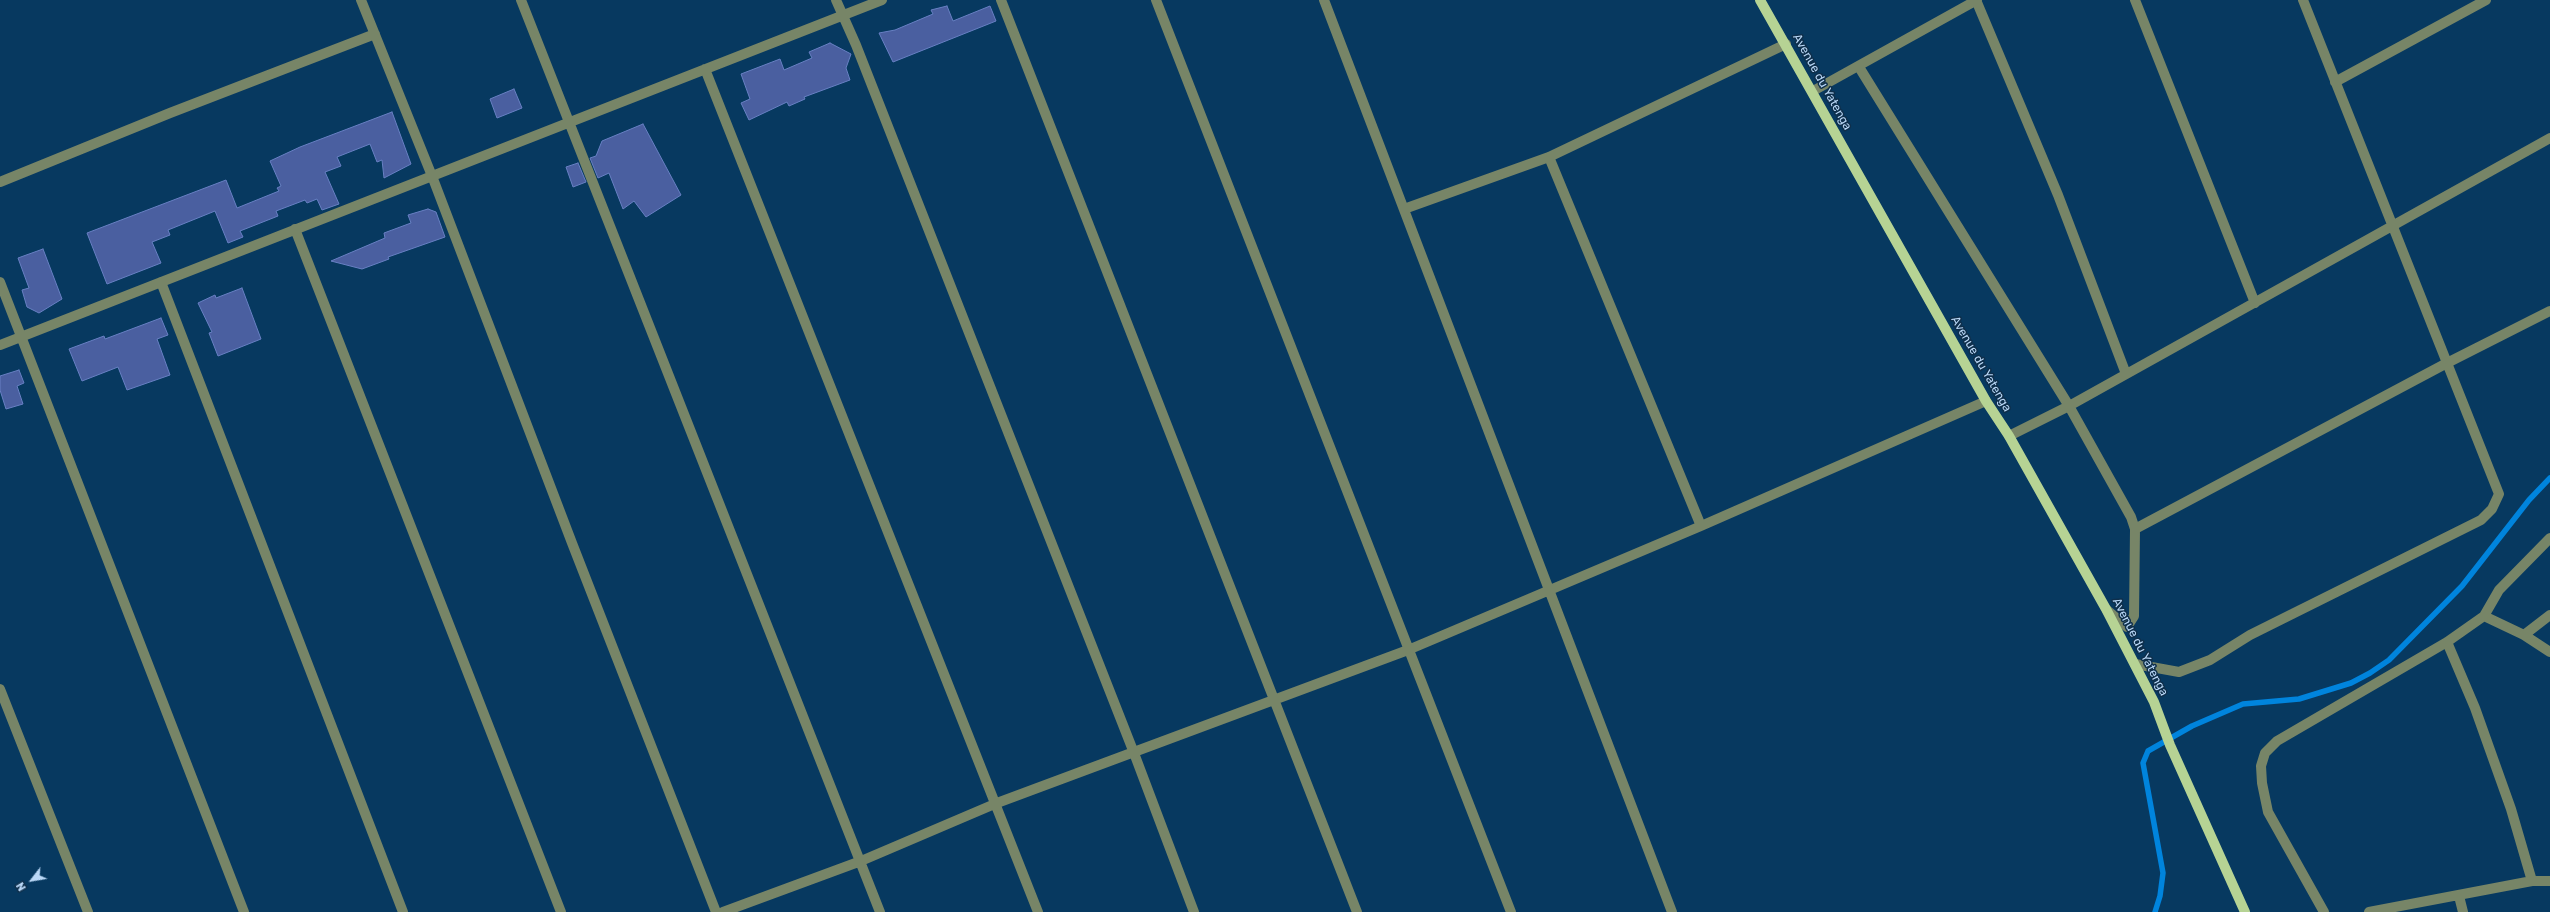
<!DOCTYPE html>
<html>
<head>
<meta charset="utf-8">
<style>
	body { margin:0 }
	#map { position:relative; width:2550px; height:912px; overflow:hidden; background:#073960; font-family:Rubik,sans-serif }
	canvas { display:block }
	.north { position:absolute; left:12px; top:860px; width:40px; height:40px; -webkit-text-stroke:3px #0f2f4b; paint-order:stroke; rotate:239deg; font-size:11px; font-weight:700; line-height:16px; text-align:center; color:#bad8f7 }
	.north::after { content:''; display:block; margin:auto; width:14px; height:18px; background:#bad8f7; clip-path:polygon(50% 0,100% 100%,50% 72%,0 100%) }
</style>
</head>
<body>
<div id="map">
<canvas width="2550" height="912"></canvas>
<div class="north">N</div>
</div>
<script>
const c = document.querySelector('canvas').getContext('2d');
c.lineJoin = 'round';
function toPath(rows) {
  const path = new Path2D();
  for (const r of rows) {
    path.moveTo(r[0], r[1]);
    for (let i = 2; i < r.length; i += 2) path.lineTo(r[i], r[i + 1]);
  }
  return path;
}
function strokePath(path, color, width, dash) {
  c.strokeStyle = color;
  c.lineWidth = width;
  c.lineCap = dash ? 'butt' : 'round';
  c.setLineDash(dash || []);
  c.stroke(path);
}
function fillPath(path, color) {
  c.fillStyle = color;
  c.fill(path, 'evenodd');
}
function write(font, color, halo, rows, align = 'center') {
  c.font = font + ' Rubik,sans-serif';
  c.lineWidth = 3;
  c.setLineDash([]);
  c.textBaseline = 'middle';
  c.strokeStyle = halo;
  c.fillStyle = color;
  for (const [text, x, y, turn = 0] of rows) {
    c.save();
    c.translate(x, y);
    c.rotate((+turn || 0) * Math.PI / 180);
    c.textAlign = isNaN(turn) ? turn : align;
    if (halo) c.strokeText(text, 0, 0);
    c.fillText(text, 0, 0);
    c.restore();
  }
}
const stream = toPath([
	[2155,912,2160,896,2163,873,2143,763,2148,751,2192,726,2243,704,2299,699,2351,683,2370,673,2389,660,2462,586,2529,500,2550,478]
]);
const building = toPath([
	[947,6,953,21,990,6,996,21,893,62,879,33,895,30,933,14,931,10,947,6],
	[830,43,851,54,846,68,850,80,804,97,805,99,789,106,787,102,749,120,741,103,750,99,741,74,780,59,784,70,812,58,809,52,830,43],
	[514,89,522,108,497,118,490,99,514,89],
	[392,112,411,164,384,178,382,160,377,162,370,144,337,157,341,166,325,172,339,204,322,210,317,199,307,203,305,200,276,211,278,216,240,231,243,237,228,243,215,211,168,230,170,235,152,242,161,263,107,284,87,233,226,180,237,208,279,191,277,188,281,186,270,161,300,147,392,112],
	[643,124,681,195,646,217,634,201,623,209,609,173,598,178,590,158,596,156,602,141,643,124],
	[578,163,586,182,573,187,566,167,578,163],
	[428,209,436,212,445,237,388,257,389,259,362,269,331,261,385,238,384,233,411,223,408,215,428,209],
	[43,249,62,299,39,313,27,307,22,290,29,288,18,258,43,249],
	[242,288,261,339,218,356,209,333,212,332,198,303,215,295,216,298,242,288],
	[161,318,168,335,157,339,170,375,127,390,118,367,82,381,69,349,104,336,105,339,161,318],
	[19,370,24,383,17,386,23,404,6,409,0,390,0,376,19,370]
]);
const minor = toPath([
	[361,0,432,176,572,543,716,912],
	[521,0,880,912],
	[836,0,856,45,1134,753,1194,912],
	[1001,0,1357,912],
	[1156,0,1511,912],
	[1324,0,1672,912],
	[1976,0,2058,195,2126,374],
	[2135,0,2255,303],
	[1859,67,2069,406,2131,517,2135,529,2134,616,2127,627,2107,610],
	[705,69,1038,912],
	[2335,82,2486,0],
	[1813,91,1977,0],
	[1549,157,1701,526],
	[0,182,170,113,375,34],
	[1404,209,1549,157,1786,44],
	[295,229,561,912],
	[0,282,244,912],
	[161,282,403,912],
	[0,345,882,0],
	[2009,436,2069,406,2550,138],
	[2135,529,2447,363,2550,311],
	[2484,616,2524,635,2550,652],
	[2524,635,2550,615],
	[2447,642,2475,708,2511,809,2532,881],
	[2135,664,2179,672,2210,660,2250,635,2481,520,2492,509,2499,494,2303,0],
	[0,689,88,912],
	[2459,896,2463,912],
	[723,912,861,861,997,803,1408,650,1701,526,1986,401],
	[2324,912,2268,812,2262,783,2261,766,2265,753,2277,741,2447,642,2484,616,2499,590,2550,538],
	[2369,912,2532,881,2550,881]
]);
const major = toPath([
	[1760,0,1986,401,2009,436,2106,609,2154,702,2170,745,2245,912]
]);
const streetNames = [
	["Avenue du Yatenga",1822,82,61],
	["Avenue du Yatenga",1981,364,60],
	["Avenue du Yatenga",2140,647,63]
];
strokePath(stream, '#0084dd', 5.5);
fillPath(building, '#4a5fa0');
strokePath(building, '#6880c3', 1);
strokePath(minor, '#778567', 10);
strokePath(major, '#b6d394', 10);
write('12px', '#bad8f7', '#0f2f4b', streetNames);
</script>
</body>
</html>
